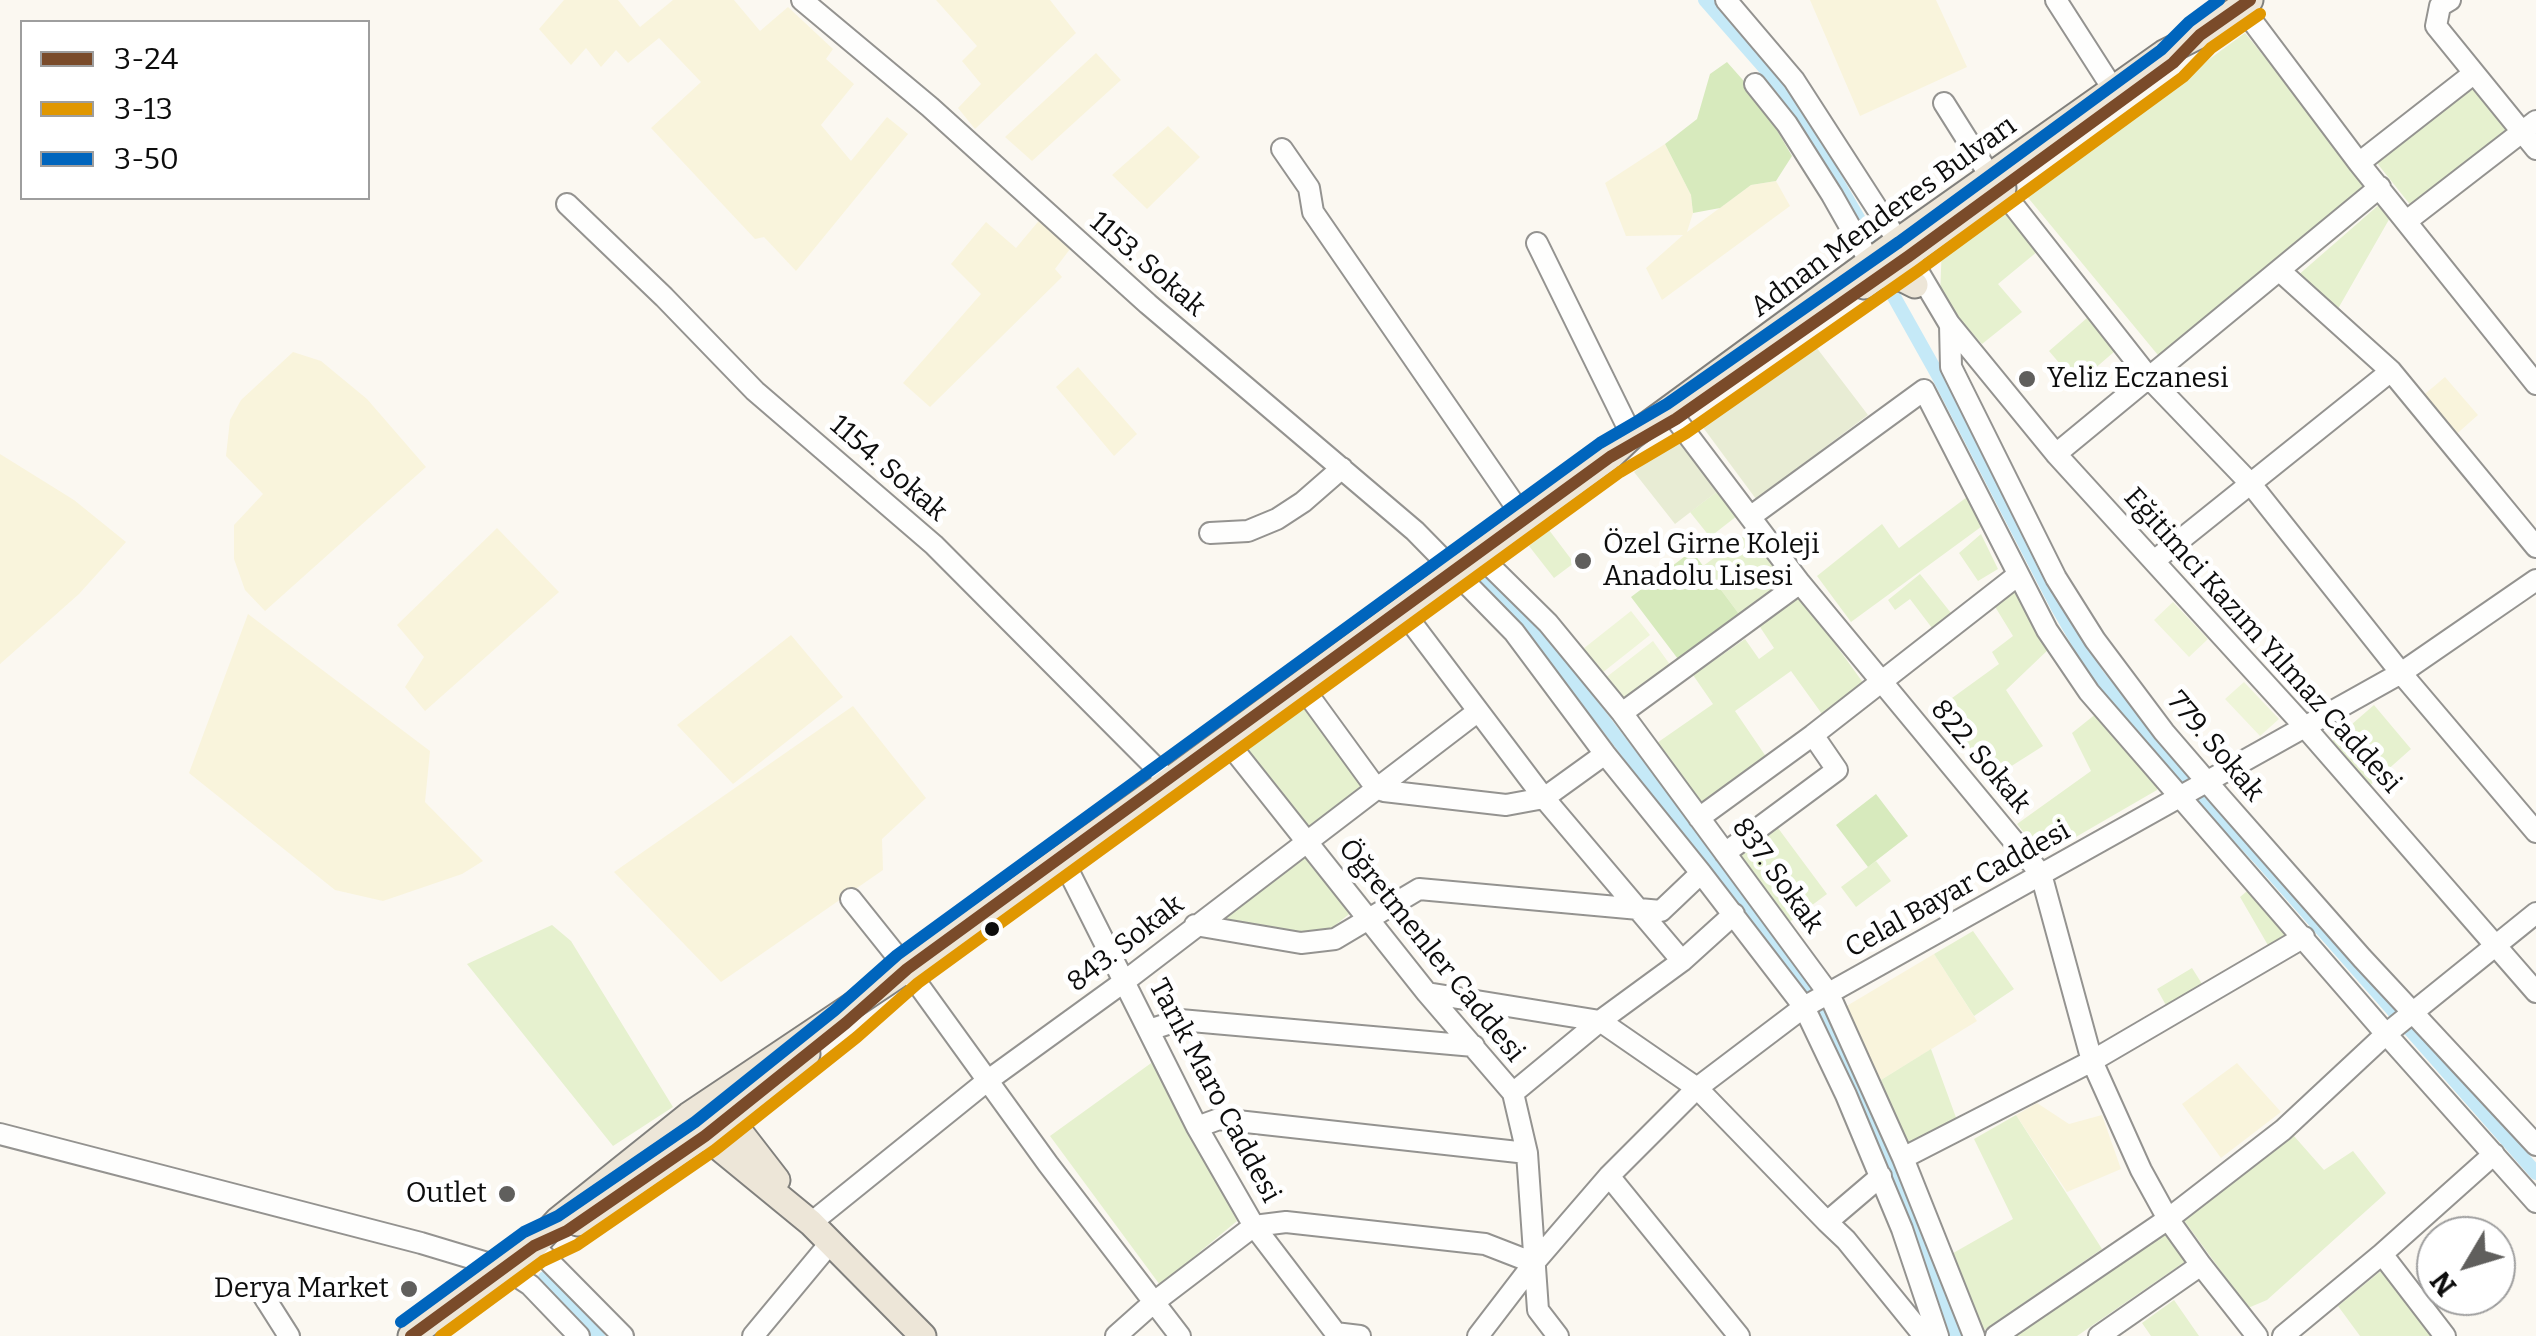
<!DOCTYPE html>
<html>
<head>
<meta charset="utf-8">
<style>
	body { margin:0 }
	#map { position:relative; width:2536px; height:1336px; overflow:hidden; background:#fbf8f1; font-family:Bitter,serif }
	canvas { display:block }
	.legend { position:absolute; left:20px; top:20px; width:350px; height:180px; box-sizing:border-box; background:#fff; border:2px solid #9e9e9e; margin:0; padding:12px 18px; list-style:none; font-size:30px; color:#0d0d0d }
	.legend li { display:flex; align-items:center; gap:20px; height:50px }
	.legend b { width:50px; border:2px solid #9e9e9e }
	.north { position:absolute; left:2416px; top:1216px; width:100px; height:100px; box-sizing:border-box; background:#fff; border:2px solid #9e9e9e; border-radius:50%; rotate:232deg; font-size:28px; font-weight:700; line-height:40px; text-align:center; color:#0d0d0d }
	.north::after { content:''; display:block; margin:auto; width:35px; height:45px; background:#605f5d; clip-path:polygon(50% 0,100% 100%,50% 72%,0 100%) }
</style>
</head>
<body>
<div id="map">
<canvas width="2536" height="1336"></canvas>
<ul class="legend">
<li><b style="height:12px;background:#7a4b2a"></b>3-24</li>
<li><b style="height:12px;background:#e09701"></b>3-13</li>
<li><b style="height:12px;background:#0065bd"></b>3-50</li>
</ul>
<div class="north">N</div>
</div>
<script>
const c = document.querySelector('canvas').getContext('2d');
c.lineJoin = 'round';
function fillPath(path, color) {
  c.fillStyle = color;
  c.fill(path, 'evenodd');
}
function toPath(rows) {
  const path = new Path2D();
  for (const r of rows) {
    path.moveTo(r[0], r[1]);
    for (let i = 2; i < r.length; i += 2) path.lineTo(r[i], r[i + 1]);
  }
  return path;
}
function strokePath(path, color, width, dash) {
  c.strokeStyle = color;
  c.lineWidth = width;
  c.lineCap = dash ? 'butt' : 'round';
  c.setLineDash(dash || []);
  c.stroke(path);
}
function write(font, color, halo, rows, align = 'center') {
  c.font = font + ' Bitter,serif';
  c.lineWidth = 10;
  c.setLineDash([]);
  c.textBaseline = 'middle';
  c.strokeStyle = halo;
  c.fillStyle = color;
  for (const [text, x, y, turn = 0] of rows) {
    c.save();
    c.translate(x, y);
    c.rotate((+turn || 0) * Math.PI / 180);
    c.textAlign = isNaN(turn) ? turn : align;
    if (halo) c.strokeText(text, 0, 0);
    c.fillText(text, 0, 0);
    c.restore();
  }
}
const farmland = toPath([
	[564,0,618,0,640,27,673,0,734,0,760,31,788,7,833,49,826,59,854,84,821,125,851,161,887,117,908,134,796,271,764,237,755,239,651,128,701,82,659,38,628,63,616,50,601,67,586,48,571,65,539,29],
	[936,0,1050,0,1076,33,975,129,958,108,981,84,962,61,977,46],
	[1810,0,1936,0,1967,67,1860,116],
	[1096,53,1121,80,1032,161,1005,137],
	[1168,126,1200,157,1147,209,1112,175],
	[1665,144,1691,195,1693,213,1687,232,1751,185,1776,181,1790,206,1662,300,1646,268,1683,235,1626,236,1605,183],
	[1042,217,1073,245,1055,269,1062,277,930,407,903,383,981,294,951,264,986,222,1016,248],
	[293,352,321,361,367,399,426,467,265,611,245,590,234,559,234,525,263,494,226,456,230,420,241,400],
	[1078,367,1137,434,1114,456,1056,387],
	[2445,377,2478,415,2452,438,2419,399],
	[0,454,74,500,126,542,79,594,0,664],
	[497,528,559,592,425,711,405,687,424,657,397,625],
	[248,614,430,751,425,802,483,861,462,874,383,901,335,890,189,773],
	[791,635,843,697,733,784,677,725],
	[853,706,926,798,882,839,883,870,721,982,614,872],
	[1934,954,1977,1021,1881,1080,1845,1007],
	[2237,1063,2281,1112,2221,1158,2182,1104],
	[2037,1103,2069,1124,2102,1115,2121,1169,2067,1192,2016,1115]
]);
const green = toPath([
	[2245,33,2364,179,2362,195,2162,360,2025,194],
	[2472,86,2508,130,2412,207,2377,163],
	[2381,203,2391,216,2335,314,2296,277],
	[2001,206,2038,251,1998,284,2022,312,1982,344,1940,297,1942,244],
	[2087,318,2115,351,2077,384,2049,351],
	[1723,487,1742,512,1710,537,1690,512],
	[1971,494,1985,524,1851,622,1817,576,1882,524,1899,548],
	[1549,530,1574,563,1554,578,1529,546],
	[1751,531,1790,583,1742,618,1703,566],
	[1981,534,1998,569,1978,581,1959,553],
	[1920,574,1951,613,1932,628,1910,599,1895,610,1888,600],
	[2018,587,2051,647,2006,690,2043,746,1991,779,1941,706,1999,664,1992,652,2013,636,1994,605],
	[1799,594,1864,684,1822,714,1791,671,1735,711,1769,761,1700,810,1654,745,1713,704,1693,675,1745,639,1759,659,1774,648,1758,624],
	[2374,705,2411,749,2367,788,2329,744],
	[1304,706,1363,785,1306,828,1244,748],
	[2097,713,2159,780,2157,790,2043,856,2017,824,2091,771,2072,733],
	[1778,828,1827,894,1788,923,1739,857],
	[1304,850,1353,911,1323,935,1223,919],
	[1876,861,1891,881,1856,907,1841,887],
	[2253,886,2291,934,2269,947,2240,897],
	[552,925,571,941,673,1107,613,1146,467,964],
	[1973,931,2014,989,1974,1016,1934,954],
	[2192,968,2204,987,2168,1009,2157,989],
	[1931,1049,1958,1123,1907,1147,1881,1080],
	[1154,1061,1237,1221,1160,1285,1050,1136],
	[2016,1115,2102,1249,1977,1335,1948,1256,2013,1219,1974,1139],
	[2294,1136,2324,1170,2353,1151,2386,1193,2267,1300,2248,1308,2183,1219],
	[2169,1229,2186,1261,2077,1336,2012,1336],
	[2382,1270,2431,1336,2360,1336,2338,1306],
	[2174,1300,2199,1336,2151,1336,2142,1323]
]);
const forest = toPath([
	[1727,62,1757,96,1792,156,1776,181,1751,185,1720,208,1693,213,1691,195,1665,144,1697,119,1710,74],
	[1692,551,1742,618,1681,663,1631,597],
	[1876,794,1908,836,1868,867,1836,825]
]);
const cemetery = toPath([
	[1810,339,1868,415,1756,499,1699,422],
	[1681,434,1723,487,1675,524,1634,472]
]);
const pitch = toPath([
	[2173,602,2208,639,2189,657,2154,620],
	[1631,611,1650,635,1602,673,1583,649],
	[1653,641,1671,666,1622,703,1604,679],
	[2244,682,2279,719,2260,736,2225,699]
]);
const canal = toPath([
	[1705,0,1784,90,1869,237],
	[1893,295,1939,377,2058,608,2097,675,2152,742,2259,858,2536,1173],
	[1480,578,1538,635,1809,989,1869,1106,1956,1336],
	[545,1278,598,1336]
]);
const minor = toPath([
	[802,0,930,107,1148,304,1415,531,1514,632,1605,754,1701,873,1804,1007,1846,1095,1902,1229,1938,1336],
	[1726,0,1794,80,1898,241],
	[2056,0,2113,89],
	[2450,0,2440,6,2436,26,2536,149],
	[2241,6,2359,163,2536,384],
	[1755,84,1787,124,1832,195,1870,262],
	[1944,103,1990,176],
	[1282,149,1309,188,1313,212,1525,520],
	[2359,163,2473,74],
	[2010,201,2150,379,2250,483,2401,673,2536,832],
	[567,204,664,297,755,391,934,545,1169,781],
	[2408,220,2536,121],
	[1537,243,1632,436],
	[1909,256,1950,325,1951,367,2056,578,2095,640,2164,732,2221,798,2362,958,2536,1145],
	[2280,271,2391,371,2536,547],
	[1948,322,2056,454,2304,726,2536,992],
	[1669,410,1800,583,2041,874,2092,1061,2141,1170,2168,1219,2201,1265,2257,1336],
	[2056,454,2380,187],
	[1750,517,1924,390,2047,630,2089,692,2386,1034,2536,1202],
	[1210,533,1248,531,1277,519,1303,502,1342,468],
	[1479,555,1548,623,1622,713,1829,994,1903,1158,1974,1336],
	[2154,561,2391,371],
	[1402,610,1544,798,1682,961],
	[1301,685,1376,788,1384,791,1506,805,1544,798,1605,754],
	[1622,713,1800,583],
	[1226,740,1427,993,1513,1093,1527,1153,1538,1310,1558,1336],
	[1699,818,1813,735],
	[1725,853,1837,770,1813,735,2018,575],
	[1062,858,1197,1127,1254,1226,1338,1336],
	[851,899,907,969,1048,1164,1180,1336],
	[1195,925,1301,943,1335,939,1419,889,1661,911,1701,873],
	[1427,993,1600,1021,1697,1088,1827,1222,1881,1176],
	[1149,1030,1180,1020,1474,1046],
	[1513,1093,1600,1021,1682,961,1734,914],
	[1197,1127,1219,1119,1527,1153],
	[0,1134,421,1243,504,1268,530,1285,579,1336],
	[1903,1158,2092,1061,2304,937],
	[1609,1176,1739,1336],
	[1827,1222,1846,1240,1924,1336],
	[811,1223,987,1081,1125,981,1477,712],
	[534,1246,623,1336],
	[2382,1254,2445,1336],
	[263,1295,289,1336],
	[1335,1333,1360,1336],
	[753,1336,831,1242],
	[1116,1336,1153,1303,1254,1226,1286,1222,1485,1244,1534,1263],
	[1478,1336,1534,1263,1609,1176,1697,1088,1804,1007,2401,673,2536,580],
	[1996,1336,2168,1219,2283,1130,2386,1034,2536,913],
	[2099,1336,2201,1265],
	[2283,1336,2382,1254,2494,1154]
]);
const major = toPath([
	[1880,275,1903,279,1915,285],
	[1864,286,2003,188],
	[719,1105,777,1180],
	[695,1123,705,1136,811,1223,923,1336],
	[578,1223,729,1118,807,1054],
	[411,1336,534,1246,558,1220,689,1115,907,969,1169,781,1610,457,1632,436,1898,241,2164,53,2200,35,2250,0]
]);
const bus1 = toPath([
	[411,1336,534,1246,567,1231,705,1136,846,1023,907,969,1610,457,1676,419,1909,256,2173,63,2200,35,2250,0]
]);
const bus2 = toPath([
	[441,1336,543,1261,577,1245,715,1150,857,1037,918,983,1620,472,1686,433,1919,270,2183,77,2211,48,2260,14]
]);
const bus3 = toPath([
	[401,1322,524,1232,558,1216,695,1122,835,1010,897,955,1600,443,1667,404,1899,242,2161,50,2189,22,2219,0]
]);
const markers = [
	[2027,379,10,"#605f5d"],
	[1583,561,10,"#605f5d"],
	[992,929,9,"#0d0d0d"],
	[507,1194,10,"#605f5d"],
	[409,1289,10,"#605f5d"]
];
const streetNames = [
	["Adnan Menderes Bulvarı",1884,217,-36],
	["1153. Sokak",1147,265,41],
	["1154. Sokak",888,469,41],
	["Eğitimci Kazım Yılmaz Caddesi",2262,641,48],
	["779. Sokak",2215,747,50],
	["822. Sokak",1980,757,50],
	["837. Sokak",1777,876,54],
	["Celal Bayar Caddesi",1958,890,-29],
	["843. Sokak",1126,944,-38],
	["Öğretmenler Caddesi",1431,951,51],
	["Tarık Maro Caddesi",1214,1091,62]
];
const poiNames = [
	["Yeliz Eczanesi",2047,379],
	["Özel Girne Koleji",1603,545],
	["Anadolu Lisesi",1603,577],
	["Outlet",487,1194,"right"],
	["Derya Market",389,1289,"right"]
];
fillPath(farmland, '#f9f4dc');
fillPath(green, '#e6f1cf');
fillPath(forest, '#d7eabd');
fillPath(cemetery, '#e8ecd4');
fillPath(pitch, '#eff5d9');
strokePath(canal, '#c5e9f7', 14);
strokePath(minor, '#949390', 24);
strokePath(major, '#81807d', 29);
strokePath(minor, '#fefefd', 20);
strokePath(major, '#ede6d8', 25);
strokePath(bus1, '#7a4b2a', 12);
strokePath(bus2, '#e09701', 12);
strokePath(bus3, '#0065bd', 12);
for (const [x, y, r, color] of markers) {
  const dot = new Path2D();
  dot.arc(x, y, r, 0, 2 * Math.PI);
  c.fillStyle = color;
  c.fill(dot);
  strokePath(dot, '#fff', 4);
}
write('28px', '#0d0d0d', '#fff', streetNames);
write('28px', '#0d0d0d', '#fff', poiNames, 'left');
</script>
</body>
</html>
